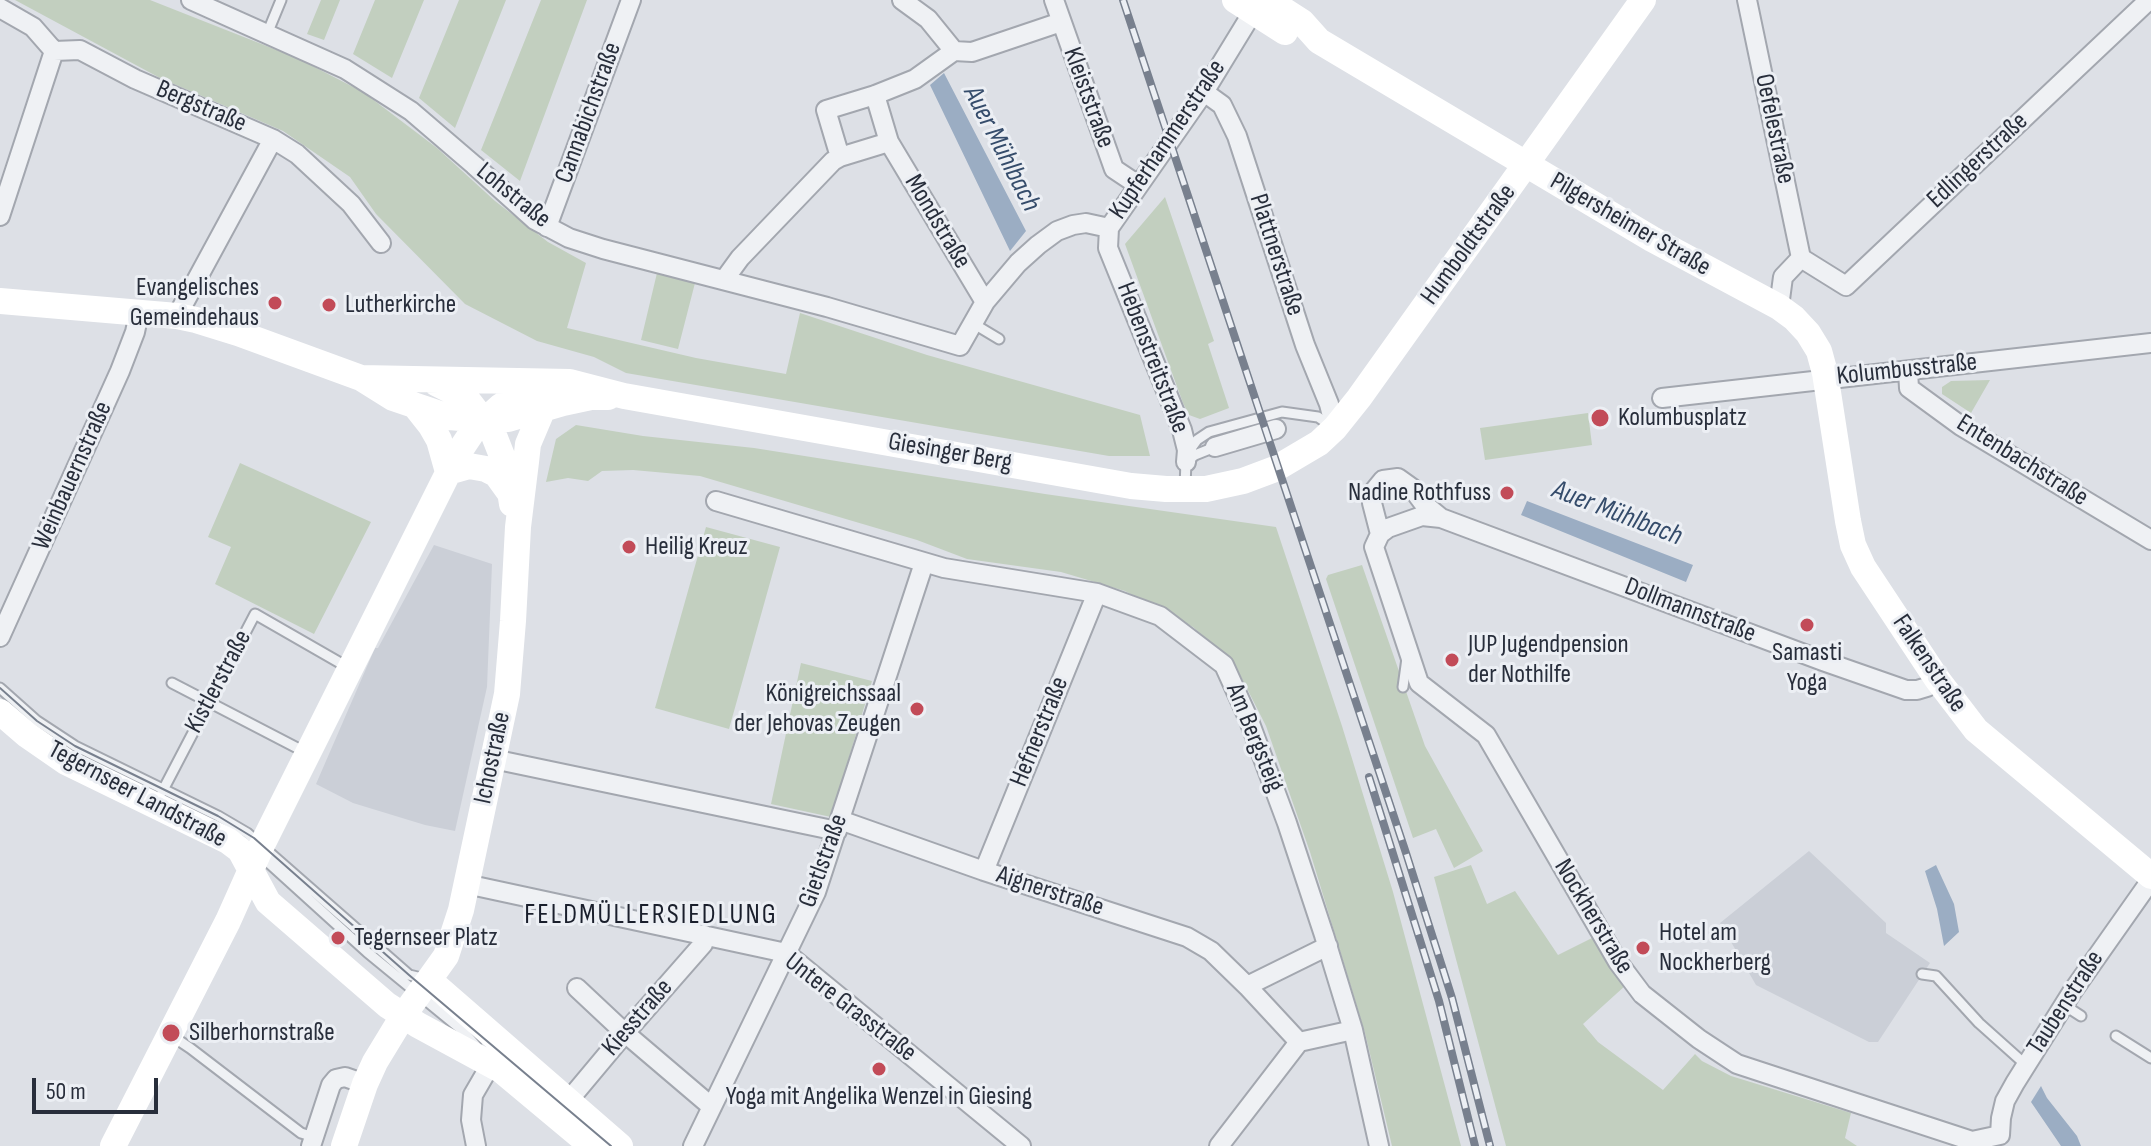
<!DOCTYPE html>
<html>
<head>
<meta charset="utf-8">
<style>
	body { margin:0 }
	#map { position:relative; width:2151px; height:1146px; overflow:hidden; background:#dde0e6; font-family:"Sofia Sans Condensed",sans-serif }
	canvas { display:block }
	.scale { position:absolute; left:32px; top:1078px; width:126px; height:36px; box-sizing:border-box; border:4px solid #282e3b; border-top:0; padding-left:10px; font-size:24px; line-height:28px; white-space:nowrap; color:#282e3b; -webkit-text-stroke:6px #eceff4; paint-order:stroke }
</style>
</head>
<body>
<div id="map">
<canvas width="2151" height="1146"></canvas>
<div class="scale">50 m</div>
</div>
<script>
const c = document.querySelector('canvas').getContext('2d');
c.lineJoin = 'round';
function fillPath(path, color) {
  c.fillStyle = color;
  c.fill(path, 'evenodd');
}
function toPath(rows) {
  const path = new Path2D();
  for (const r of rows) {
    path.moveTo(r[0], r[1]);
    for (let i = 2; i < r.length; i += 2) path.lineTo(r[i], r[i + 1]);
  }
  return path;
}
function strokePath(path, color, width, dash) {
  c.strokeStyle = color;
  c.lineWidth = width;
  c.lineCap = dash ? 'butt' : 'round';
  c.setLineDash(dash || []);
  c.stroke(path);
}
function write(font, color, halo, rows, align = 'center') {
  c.font = font + ' "Sofia Sans Condensed",sans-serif';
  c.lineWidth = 6;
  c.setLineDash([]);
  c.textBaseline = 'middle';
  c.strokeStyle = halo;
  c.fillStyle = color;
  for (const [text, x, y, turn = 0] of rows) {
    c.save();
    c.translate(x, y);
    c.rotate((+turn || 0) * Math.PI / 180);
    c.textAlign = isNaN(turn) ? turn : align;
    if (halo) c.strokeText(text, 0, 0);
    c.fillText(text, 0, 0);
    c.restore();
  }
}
const built = toPath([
	[434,545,492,564,487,687,455,831,425,825,353,803,316,784,375,648,378,648],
	[1809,851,1886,923,1886,933,1930,963,1878,1042,1869,1042,1756,985,1720,923]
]);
const green = toPath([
	[15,0,150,0,297,58,363,92,437,148,495,201,548,242,586,263,567,328,696,358,786,374,800,313,927,355,1140,415,1150,456,1109,456,626,373,594,357,537,341,465,304,376,214,350,177,283,131,160,78],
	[321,0,340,0,324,40,307,34],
	[375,0,424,0,392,78,353,54],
	[459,0,506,0,455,128,419,98],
	[541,0,587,0,520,181,481,150],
	[1165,197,1214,341,1208,344,1229,408,1200,419,1189,415,1183,403,1125,244],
	[657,273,695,283,678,349,641,340],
	[1990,380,1971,413,1942,394,1942,387,1951,381],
	[1588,413,1592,445,1485,460,1480,428],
	[576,425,643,436,754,448,1045,494,1276,527,1342,726,1393,892,1461,1146,1392,1146,1365,1033,1310,852,1266,726,1235,665,1193,627,1125,591,1061,572,967,559,917,540,700,476,633,470,602,471,588,481,568,478,546,482,556,439],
	[240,463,371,522,314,634,215,584,231,547,208,537],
	[706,527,780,547,729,729,655,708],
	[1362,565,1425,746,1483,851,1454,868,1436,829,1413,838,1326,579,1328,575],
	[801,663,872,681,831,817,771,804],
	[1471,865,1487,904,1515,891,1558,955,1592,938,1626,985,1583,1024,1598,1042,1663,1090,1695,1054,1702,1061,1731,1076,1851,1113,1845,1138,1857,1146,1506,1146,1434,877]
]);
const water = toPath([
	[944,73,1026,231,1010,251,930,85],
	[1527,501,1693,565,1686,582,1521,515],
	[1936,865,1954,904,1959,932,1944,946,1937,909,1925,871],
	[2041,1086,2047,1098,2077,1136,2081,1146,2061,1146,2031,1102]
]);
const lane = toPath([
	[267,34,281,0],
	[974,324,999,339],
	[1186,462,1195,455,1215,447],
	[1185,486,1186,462,1189,451,1197,440,1209,432,1282,412,1318,417,1333,427],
	[172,683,305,752],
	[1403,687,1407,658],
	[0,688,37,721,75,746,218,816,247,833,409,975,426,979],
	[162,792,255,614,349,668],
	[260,855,367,952,462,1030,476,1046],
	[1922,974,1936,976,1979,1023,2026,1065],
	[2064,1005,2081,1016],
	[172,1036,190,1048,301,1133,314,1137],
	[2116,1036,2151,1058]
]);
const street = toPath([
	[191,0,345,69,411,111,474,165,535,220,569,238,603,249,827,307,960,346,985,302,1018,263,1038,245,1057,231,1073,225,1086,223,1109,228],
	[902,0,928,19,954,51,972,52,1061,22],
	[1054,0,1114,169,1138,185],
	[1747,0,1801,258],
	[0,8,33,27,54,51,80,50,135,79,273,139,297,154,351,204,381,243],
	[1204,92,1222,105,1237,136,1305,345,1329,404,1335,428],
	[875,95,889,142,840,157,826,110,875,95],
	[875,95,915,79,954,51],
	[889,142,985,302],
	[0,216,54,51],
	[547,227,631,0],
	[1109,228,1204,92,1259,2],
	[1109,228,1108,248,1182,430,1187,450,1186,462],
	[1801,258,1846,286,2149,0],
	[724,280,740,258,833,161,840,157],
	[1779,307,1783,277,1801,258],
	[177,316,273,139],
	[1908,371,1909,388,1961,426,2151,540],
	[1662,398,2151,343],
	[1215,447,1276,429],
	[716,501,944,568,1097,593,1160,616,1224,665,1248,718,1287,823,1324,935,1353,1030,1379,1146],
	[1380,534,1372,503,1374,491,1383,480,1398,478,1412,488,1424,504,1441,518],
	[0,637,120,371,135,332,139,313],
	[1937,679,1927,687,1917,690,1906,690,1823,661,1441,518,1422,516,1388,528,1380,534,1374,547,1419,683,1486,735,1618,962,1642,994,1699,1039,1737,1064,1972,1141,2000,1135],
	[493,759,837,831],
	[840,820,984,871,1187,937,1211,951,1247,986,1299,1042],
	[984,871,1097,593],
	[466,884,786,953,1021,1146],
	[1247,986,1328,946],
	[577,988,625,1033,712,1107],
	[569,1100,625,1033,703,944,705,935],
	[2000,1135,2001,1118,2005,1101,2015,1083,2072,992,2151,880],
	[311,1146,331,1085,336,1079,345,1077,365,1084],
	[476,1146,471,1120,473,1095,491,1064],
	[693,1146,816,892,924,563],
	[1219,1146,1299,1042,1353,1030]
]);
const secondary = toPath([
	[1235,0,1285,32],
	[1268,0,1302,22,1319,41,1652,239,1779,307,1794,318,1808,333,1819,351,1825,373,1848,521,1853,545,1863,567,1937,679,1976,730,2151,876],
	[0,301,177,316,196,320,238,333,361,378,393,398,449,417,485,420,508,419,563,403,591,397,608,397],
	[361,378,570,382,624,396,1131,486,1166,489,1206,489,1243,481,1275,469,1319,443,1335,428,1359,398,1643,0],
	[436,383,466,398,493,433,506,466,512,504],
	[416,407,431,426,439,440,448,472],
	[448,472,469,466,486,469,496,474,509,492],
	[0,712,27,735,66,762,228,841,240,850,268,902,387,1005,418,1025,501,1070,592,1146],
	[429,980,620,1146],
	[113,1146,228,921,262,845,457,455,473,431,501,406,530,392,549,385],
	[344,1146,365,1084,375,1062,403,1016,446,956,461,910,507,694,513,621,518,527,526,462,528,444,542,411]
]);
const tram = toPath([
	[0,688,37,721,75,746,218,816,254,838,409,975,611,1146]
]);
const rail = toPath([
	[1123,0,1406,853,1452,998,1490,1146],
	[1369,777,1439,1001,1475,1146]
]);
const markers = [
	[275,303,8,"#c24b58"],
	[329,305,8,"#c24b58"],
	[1600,418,10,"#c24b58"],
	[1507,493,8,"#c24b58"],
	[629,547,8,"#c24b58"],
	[1807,625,8,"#c24b58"],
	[1452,660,8,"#c24b58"],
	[917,709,8,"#c24b58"],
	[338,938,8,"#c24b58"],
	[1643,948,8,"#c24b58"],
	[171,1033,10,"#c24b58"],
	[879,1069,8,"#c24b58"]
];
const streetNames = [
	["Kleiststraße",1088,98,70],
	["Bergstraße",201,107,23],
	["Cannabichstraße",589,113,-70],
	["Oefelestraße",1774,129,78],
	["Kupferhammerstraße",1168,140,-56],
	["Edlingerstraße",1978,161,-43],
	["Lohstraße",513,196,39],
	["Mondstraße",937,222,59],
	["Pilgersheimer Straße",1630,225,30],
	["Humboldtstraße",1469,245,-54],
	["Plattnerstraße",1276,255,72],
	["Hebenstreitstraße",1152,358,69],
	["Kolumbusstraße",1907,370,-6],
	["Giesinger Berg",950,453,10],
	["Entenbachstraße",2022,461,32],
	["Weinbauernstraße",73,476,-66],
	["Dollmannstraße",1690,611,21],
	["Falkenstraße",1929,664,56],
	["Kistlerstraße",219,682,-62],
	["Hefnerstraße",1040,732,-68],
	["Am Bergsteig",1254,738,68],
	["Ichostraße",493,758,-78],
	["Tegernseer Landstraße",137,795,28],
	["Gietlstraße",824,861,-70],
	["Aignerstraße",1050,892,18],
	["Nockherstraße",1593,917,59],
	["Taubenstraße",2066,1003,-57],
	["Untere Grasstraße",850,1008,38],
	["Kiesstraße",638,1018,-49]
];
const poiNames = [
	["Evangelisches",259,288,"right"],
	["Gemeindehaus",259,318,"right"],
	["Lutherkirche",345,305],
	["Kolumbusplatz",1618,418],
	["Nadine Rothfuss",1491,493,"right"],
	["Heilig Kreuz",645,547],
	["JUP Jugendpension",1468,645],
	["der Nothilfe",1468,675],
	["Samasti",1807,653,"center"],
	["Yoga",1807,683,"center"],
	["Königreichssaal",901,694,"right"],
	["der Jehovas Zeugen",901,724,"right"],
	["Hotel am",1659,933],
	["Nockherberg",1659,963],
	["Tegernseer Platz",354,938],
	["Silberhornstraße",189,1033],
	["Yoga mit Angelika Wenzel in Giesing",879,1097,"center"]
];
const waterNames = [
	["Auer Mühlbach",1001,149,63],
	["Auer Mühlbach",1617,514,21]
];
const neighbourhoodNames = [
	["FELDMÜLLERSIEDLUNG",651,916]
];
fillPath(built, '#cbcfd7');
fillPath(green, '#c2cfbf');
fillPath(water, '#9badc3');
strokePath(lane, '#a3a7af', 13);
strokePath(street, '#a3a7af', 22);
strokePath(lane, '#eff1f4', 9);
strokePath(street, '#eff1f4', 18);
strokePath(secondary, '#fff', 26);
strokePath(tram, '#78808e', 2);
strokePath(rail, '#78808e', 8);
strokePath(rail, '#eceff4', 5, [15]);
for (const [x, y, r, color] of markers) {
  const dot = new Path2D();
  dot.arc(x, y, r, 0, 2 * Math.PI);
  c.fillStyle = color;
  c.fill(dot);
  strokePath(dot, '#eceff4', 3);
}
write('26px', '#282e3b', '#eceff4', streetNames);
write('26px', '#282e3b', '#eceff4', poiNames, 'left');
write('italic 28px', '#354c6b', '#eceff4', waterNames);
c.letterSpacing = '2px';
write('28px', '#1a1f2c', '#eceff4', neighbourhoodNames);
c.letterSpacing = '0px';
</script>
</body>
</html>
